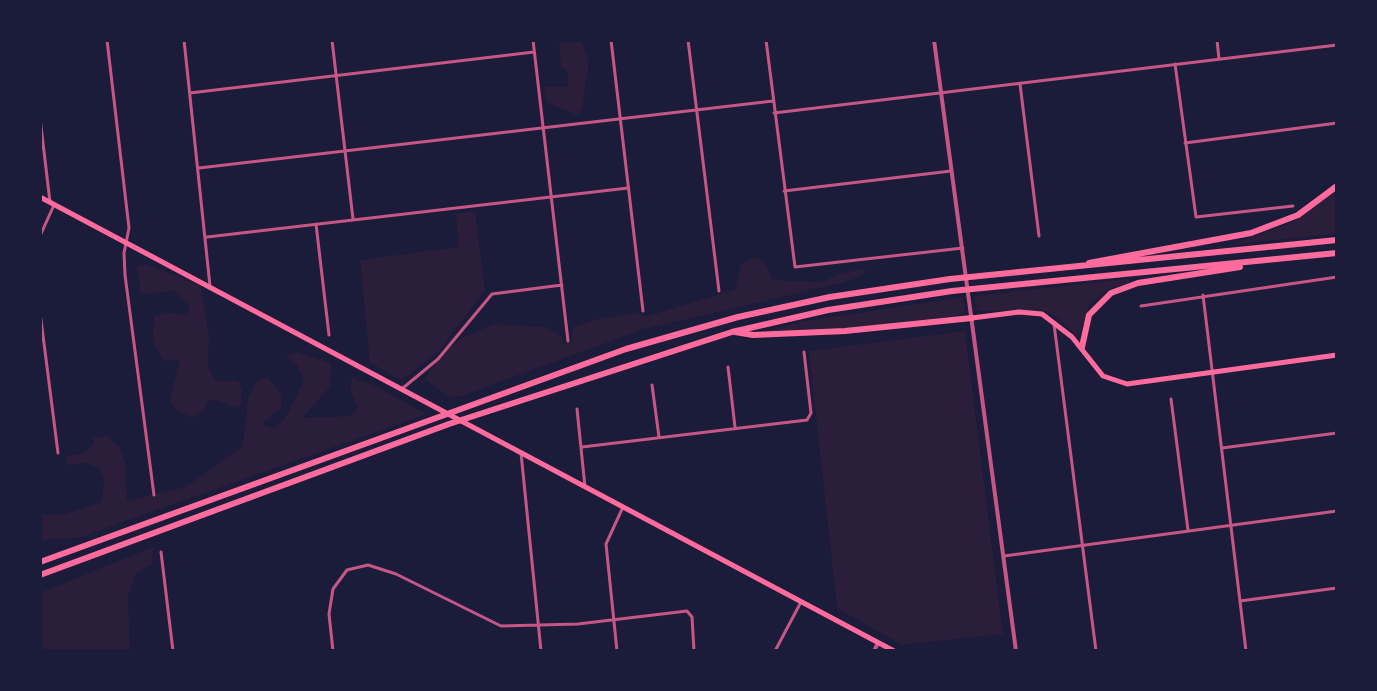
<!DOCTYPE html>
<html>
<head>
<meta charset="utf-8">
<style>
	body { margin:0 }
	#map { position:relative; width:1377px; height:691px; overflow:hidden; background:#1b1b3a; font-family:"Space Grotesk",sans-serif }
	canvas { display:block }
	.frame { position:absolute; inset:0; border:42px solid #1b1b3a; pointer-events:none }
</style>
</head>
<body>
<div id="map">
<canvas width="1377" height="691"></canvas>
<div class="frame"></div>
</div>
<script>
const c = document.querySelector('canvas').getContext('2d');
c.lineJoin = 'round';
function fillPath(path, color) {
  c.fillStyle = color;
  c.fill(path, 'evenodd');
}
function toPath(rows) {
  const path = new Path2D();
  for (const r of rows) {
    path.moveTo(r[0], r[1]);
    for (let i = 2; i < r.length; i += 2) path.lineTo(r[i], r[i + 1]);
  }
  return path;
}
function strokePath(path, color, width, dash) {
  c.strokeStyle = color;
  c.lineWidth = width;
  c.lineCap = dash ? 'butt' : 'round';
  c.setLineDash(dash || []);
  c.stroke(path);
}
const green = toPath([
	[559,40,580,40,589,61,582,109,577,115,546,102,544,86,568,87,568,72,561,67],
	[1337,190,1337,233,1229,245,1289,224],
	[475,211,485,290,439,351,402,380,370,363,360,260,459,247,456,214],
	[755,257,764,262,772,279,791,281,822,282,838,274,867,268,860,277,841,283,641,330,461,396,449,397,425,379,443,352,460,339,493,324,546,327,561,336,564,344,571,342,573,327,598,319,639,312,645,317,736,289,741,264],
	[146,264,201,286,209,336,208,367,215,381,238,381,242,388,241,406,234,408,215,399,208,401,203,411,192,418,174,408,170,401,180,360,165,361,159,353,153,341,154,316,165,312,181,315,189,312,189,304,174,291,141,294,137,267],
	[1129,279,1129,283,1111,288,1090,303,1078,338,1061,320,1044,310,982,311,977,310,974,296],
	[963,297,965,313,957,316,858,328,760,333,799,322],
	[965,331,1003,634,902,645,837,608,809,351],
	[297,352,331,363,330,387,302,418,350,416,358,408,350,390,352,378,371,384,427,414,78,538,40,540,40,514,61,515,102,502,104,478,99,468,87,463,67,465,66,457,86,452,94,444,93,437,107,436,120,448,125,462,127,501,186,487,243,446,248,399,255,383,267,376,282,394,281,408,262,424,274,429,285,418,304,381,298,366,285,356],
	[153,547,152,564,135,574,128,596,130,651,40,651,40,593]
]);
const minor = toPath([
	[107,40,129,228,124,253,125,275,154,495],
	[184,40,210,286],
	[332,40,353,219],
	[533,40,568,341],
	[611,40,643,311],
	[688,40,719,291],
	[766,40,795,267,963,248],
	[1217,40,1219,59],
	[1175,64,1196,217,1293,206],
	[1020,84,1039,236],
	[190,93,534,52],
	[774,113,1337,45],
	[40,118,50,202],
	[1185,143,1337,123],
	[199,168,773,101],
	[784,191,951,171],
	[316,224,329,335],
	[40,236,54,205],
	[207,237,628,188],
	[1203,295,1246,651],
	[1141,306,1337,277],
	[40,312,58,453],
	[1054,324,1096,651],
	[728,367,735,427],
	[652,385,659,437],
	[403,388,438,359,492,294,562,285],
	[1171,399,1188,530],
	[577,409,585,487],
	[582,447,807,420,811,413,804,352],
	[1222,448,1337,433],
	[521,453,541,651],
	[161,552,173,651],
	[1004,556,1337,511],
	[1240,601,1337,588],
	[333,651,329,614,333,589,347,570,368,565,396,574,501,626,578,624,687,611,692,617,694,651],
	[617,651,606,544,623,507],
	[775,651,801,602]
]);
const tertiary = toPath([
	[934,40,1016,651],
	[874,651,878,643]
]);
const secondary = toPath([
	[40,197,894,651],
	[972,318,1019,312,1042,314,1072,337,1103,376,1127,384,1337,355]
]);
const motorway = toPath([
	[1089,263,1251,233,1298,215,1337,186],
	[735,332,753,335,845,331,972,318],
	[1082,347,1089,315,1111,293,1138,283,1240,267],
	[40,562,626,349,738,317,830,297,950,279,1337,240],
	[40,575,449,424,732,332,828,310,952,291,1337,253]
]);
fillPath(green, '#2a1e3b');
strokePath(minor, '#c65784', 3);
strokePath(tertiary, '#c65784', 4);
strokePath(secondary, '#ff6b9d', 5);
strokePath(motorway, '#ff6b9d', 6);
</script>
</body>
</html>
